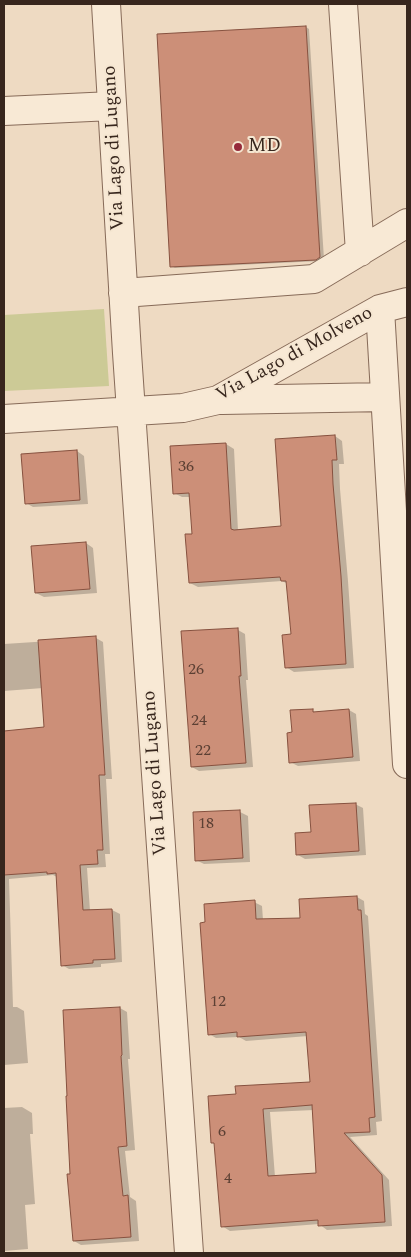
<!DOCTYPE html>
<html>
<head>
<meta charset="utf-8">
<style>
	body { margin:0 }
	#map { position:relative; width:411px; height:1257px; overflow:hidden; background:#eedac2; font-family:Spectral,serif }
	canvas { display:block }
	.frame { position:absolute; inset:0; border:5px solid #37261d; pointer-events:none }
</style>
</head>
<body>
<div id="map">
<canvas width="411" height="1257"></canvas>
<div class="frame"></div>
</div>
<script>
const c = document.querySelector('canvas').getContext('2d');
c.lineJoin = 'round';
function fillPath(path, color) {
  c.fillStyle = color;
  c.fill(path, 'evenodd');
}
function toPath(rows) {
  const path = new Path2D();
  for (const r of rows) {
    path.moveTo(r[0], r[1]);
    for (let i = 2; i < r.length; i += 2) path.lineTo(r[i], r[i + 1]);
  }
  return path;
}
function strokePath(path, color, width, dash) {
  c.strokeStyle = color;
  c.lineWidth = width;
  c.lineCap = dash ? 'butt' : 'round';
  c.setLineDash(dash || []);
  c.stroke(path);
}
function write(font, color, halo, rows, align = 'center') {
  c.font = font + ' Spectral,serif';
  c.lineWidth = 4;
  c.setLineDash([]);
  c.textBaseline = 'middle';
  c.strokeStyle = halo;
  c.fillStyle = color;
  for (const [text, x, y, turn = 0] of rows) {
    c.save();
    c.translate(x, y);
    c.rotate((+turn || 0) * Math.PI / 180);
    c.textAlign = isNaN(turn) ? turn : align;
    if (halo) c.strokeText(text, 0, 0);
    c.fillText(text, 0, 0);
    c.restore();
  }
}
const green = toPath([
	[104,309,109,386,4,391,4,315]
]);
const shadow = toPath([
	[306,27,309,29,324,259,320,261,175,268,171,266],
	[335,436,342,441,344,464,339,464,340,489,348,581,354,668,294,672,286,667,293,635,288,584,282,581,198,587,190,583,193,535,190,497,182,497,174,493,226,444,234,449,238,531,282,527],
	[77,451,84,456,88,504,33,507,26,503],
	[86,543,93,548,97,593,44,597,36,593],
	[238,630,245,634,248,680,246,680,253,767,199,771,192,767],
	[96,638,103,642,112,779,106,779,110,854,105,854,106,867,87,868,90,911,112,910,120,914,122,962,101,964,101,967,69,969,62,965,57,877,53,875,9,879,13,1007,17,1007,24,1011,28,1063,4,1065,4,826,46,823,43,781,4,784,4,732,46,729,43,688,4,691,4,644],
	[312,710,316,713,349,710,356,714,360,761,298,766,290,762,293,734],
	[355,804,363,808,366,855,305,859,298,855,312,833],
	[240,812,248,816,250,862,204,864,196,860],
	[357,897,364,901,365,914,368,916,382,1121,376,1122,377,1135,350,1137,389,1180,392,1226,327,1230,319,1224,230,1231,222,1226,215,1144,212,1142,237,1095,311,1083,308,1036,246,1041,239,1037,216,1038,209,1034,254,902,262,906,263,920,301,919],
	[314,1110,318,1174,275,1177,270,1112],
	[120,1008,127,1012,130,1059,128,1059,135,1150,125,1151,130,1197,136,1201,139,1241,81,1245,74,1241,72,1175],
	[22,1107,32,1113,33,1134,30,1134,35,1204,25,1205,28,1249,4,1251,4,1108]
]);
const building = toPath([
	[306,26,320,257,316,260,170,267,157,34,306,26],
	[335,435,337,460,332,460,333,484,341,576,346,664,285,668,282,635,291,634,286,581,281,581,280,577,189,583,185,534,192,534,189,493,173,494,170,446,226,443,231,529,234,530,281,526,275,439,335,435],
	[77,450,80,500,25,504,21,454,77,450],
	[86,542,90,589,35,593,31,546,86,542],
	[238,628,241,676,239,676,246,763,191,767,181,631,238,628],
	[96,636,105,775,99,775,103,850,97,850,98,864,80,865,83,910,112,909,115,959,93,960,93,963,61,966,56,873,47,874,47,872,4,875,4,731,44,727,38,640,96,636],
	[313,709,313,712,349,709,353,757,289,763,287,733,292,732,290,710,313,709],
	[356,803,359,851,296,855,295,833,311,832,309,805,356,803],
	[240,810,243,858,195,861,193,812,240,810],
	[357,896,358,910,361,910,375,1117,369,1118,370,1132,344,1133,382,1175,385,1222,318,1226,318,1220,221,1227,214,1143,211,1143,208,1096,236,1094,235,1086,310,1082,306,1032,237,1037,237,1032,208,1035,200,923,205,922,204,904,255,900,256,919,300,918,299,899,357,896],
	[312,1105,316,1173,268,1176,263,1109,312,1105],
	[120,1007,122,1055,121,1056,127,1146,118,1147,123,1196,128,1195,131,1237,73,1241,67,1174,70,1174,66,1096,67,1096,63,1010,120,1007]
]);
const minor = toPath([
	[106,4,127,353,189,1253],
	[343,4,360,252],
	[4,111,112,106],
	[123,293,314,279,407,223],
	[380,309,407,764],
	[222,400,385,397],
	[4,419,183,408,218,400,380,309,407,302]
]);
const markers = [
	[238,147,5,"#962a3a"]
];
const numberNames = [
	["36",186,468],
	["26",196,671],
	["24",199,722],
	["22",203,752],
	["18",206,825],
	["12",218,1003],
	["6",222,1133],
	["4",228,1180]
];
const poiNames = [
	["MD",248,147]
];
const streetNames = [
	["Via Lago di Lugano",115,148,-93],
	["Via Lago di Molveno",295,355,-29],
	["Via Lago di Lugano",156,773,-94]
];
fillPath(green, '#ccca96');
fillPath(shadow, '#0003');
fillPath(building, '#cc8f78');
strokePath(building, '#86513f', 1);
strokePath(minor, '#876b59', 30);
strokePath(minor, '#f8e9d5', 28);
for (const [x, y, r, color] of markers) {
  const dot = new Path2D();
  dot.arc(x, y, r, 0, 2 * Math.PI);
  c.fillStyle = color;
  c.fill(dot);
  strokePath(dot, '#f5e6d1', 2);
}
write('16px', '#5c4034', null, numberNames);
write('19px', '#37261d', '#f5e6d1', poiNames, 'left');
write('19px', '#37261d', '#f5e6d1', streetNames);
</script>
</body>
</html>
